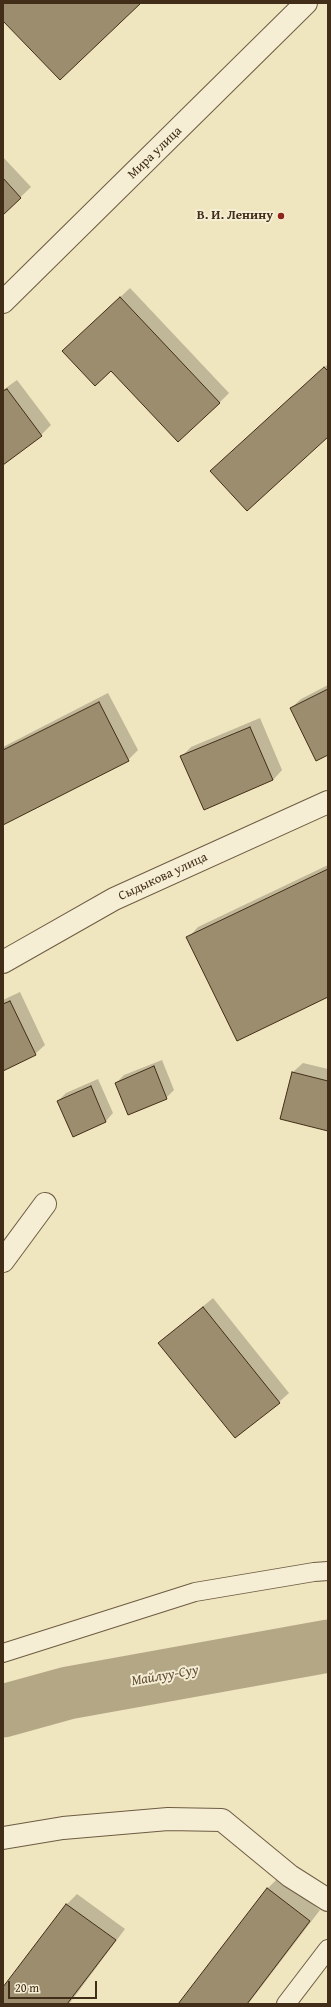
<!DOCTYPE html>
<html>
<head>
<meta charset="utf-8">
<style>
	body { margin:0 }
	#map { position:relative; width:331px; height:2007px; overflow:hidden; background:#efe5be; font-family:"Gentium Book Plus",serif }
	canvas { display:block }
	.frame { position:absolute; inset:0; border:4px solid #422e18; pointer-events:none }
	.scale { position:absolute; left:8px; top:1981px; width:89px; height:18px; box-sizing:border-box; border:2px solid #422e18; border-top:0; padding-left:5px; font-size:12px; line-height:14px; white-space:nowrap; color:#422e18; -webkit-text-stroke:3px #f5eed5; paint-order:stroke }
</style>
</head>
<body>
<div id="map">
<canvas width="331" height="2007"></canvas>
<div class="frame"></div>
<div class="scale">20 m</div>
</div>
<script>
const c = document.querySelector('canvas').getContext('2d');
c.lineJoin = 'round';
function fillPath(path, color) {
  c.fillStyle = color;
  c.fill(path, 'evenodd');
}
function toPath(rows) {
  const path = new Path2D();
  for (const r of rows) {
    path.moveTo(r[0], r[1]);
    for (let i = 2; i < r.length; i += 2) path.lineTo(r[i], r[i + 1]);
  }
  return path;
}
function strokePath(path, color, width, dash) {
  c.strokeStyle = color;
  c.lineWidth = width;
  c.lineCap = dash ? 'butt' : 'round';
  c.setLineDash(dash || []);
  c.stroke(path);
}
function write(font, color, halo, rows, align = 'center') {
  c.font = font + ' "Gentium Book Plus",serif';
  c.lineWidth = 4;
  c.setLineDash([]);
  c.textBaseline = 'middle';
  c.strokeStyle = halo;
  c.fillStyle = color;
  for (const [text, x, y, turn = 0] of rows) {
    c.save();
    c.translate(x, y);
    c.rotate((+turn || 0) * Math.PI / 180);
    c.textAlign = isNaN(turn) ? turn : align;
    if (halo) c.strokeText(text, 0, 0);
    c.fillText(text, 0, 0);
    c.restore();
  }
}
const shadow = toPath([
	[3,157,31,187,3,214],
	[130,288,229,393,219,403,111,369,63,351],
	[328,364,328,436,221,462],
	[17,380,51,425,41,435,3,463,3,390],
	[328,685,328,754,291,708,301,699],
	[108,693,138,750,128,760,3,824,3,747],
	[260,718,282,770,273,780,182,756,191,747],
	[328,865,328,996,188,938,198,927],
	[20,992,45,1045,35,1054,3,1069,3,1000],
	[162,1060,174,1090,166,1098,116,1083,124,1075],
	[303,1063,328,1069,328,1130,293,1072],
	[98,1079,113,1113,106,1121,73,1135,58,1101,66,1093],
	[213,1298,289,1393,279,1402,159,1343],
	[278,1878,320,1910,248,2004,180,2004,268,1888],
	[77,1894,125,1929,69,2004,3,2004,3,1989,67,1904]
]);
const river = toPath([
	[3,1711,68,1693,328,1646]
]);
const building = toPath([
	[3,3,141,3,60,80,3,21,3,3],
	[3,178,21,198,3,215,3,178],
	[120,297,220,403,178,442,111,371,95,386,62,351,120,297],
	[324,367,328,371,328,437,247,511,210,471,324,367],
	[7,389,42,436,3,465,3,391,7,389],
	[328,689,328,755,316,761,290,708,328,689],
	[99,702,129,761,3,825,3,750,99,702],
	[250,727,273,780,204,810,180,756,250,727],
	[328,869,328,997,237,1041,186,937,328,869],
	[10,1001,36,1055,3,1071,3,1004,10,1001],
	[154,1066,167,1099,128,1115,115,1083,154,1066],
	[292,1072,328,1081,328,1131,280,1119,292,1072],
	[91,1086,106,1122,73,1137,57,1101,91,1086],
	[203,1307,280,1403,235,1438,158,1343,203,1307],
	[267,1888,310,1921,247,2004,178,2004,267,1888],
	[66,1904,116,1940,67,2004,3,2004,3,1987,66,1904]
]);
const lane = toPath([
	[3,1653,195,1592,314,1572,328,1571],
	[286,2004,328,1949]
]);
const street = toPath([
	[3,302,306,3],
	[3,962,114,899,328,802],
	[3,1261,45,1204],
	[3,1838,63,1828,168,1819,222,1820,290,1876,328,1900]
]);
const markers = [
	[281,216,4,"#8f2418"]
];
const streetNames = [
	["Мира улица",155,153,-44],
	["Сыдыкова улица",163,877,-25]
];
const poiNames = [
	["В. И. Ленину",273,216]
];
const waterNames = [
	["Майлуу-Суу",165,1676,-10]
];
fillPath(shadow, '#0003');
strokePath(river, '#b4a786', 53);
fillPath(building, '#9c8d6e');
strokePath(building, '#422e18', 1);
strokePath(lane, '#6d5c42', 20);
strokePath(street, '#6d5c42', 24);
strokePath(lane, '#f5eed5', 18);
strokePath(street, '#f5eed5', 22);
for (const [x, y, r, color] of markers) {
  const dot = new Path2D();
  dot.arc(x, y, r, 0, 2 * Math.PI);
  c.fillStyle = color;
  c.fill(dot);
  strokePath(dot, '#f5eed5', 1.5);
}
write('13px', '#422e18', '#f5eed5', streetNames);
write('bold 13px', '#422e18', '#f5eed5', poiNames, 'right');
write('italic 14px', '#5e4c34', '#f5eed5', waterNames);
</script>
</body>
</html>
